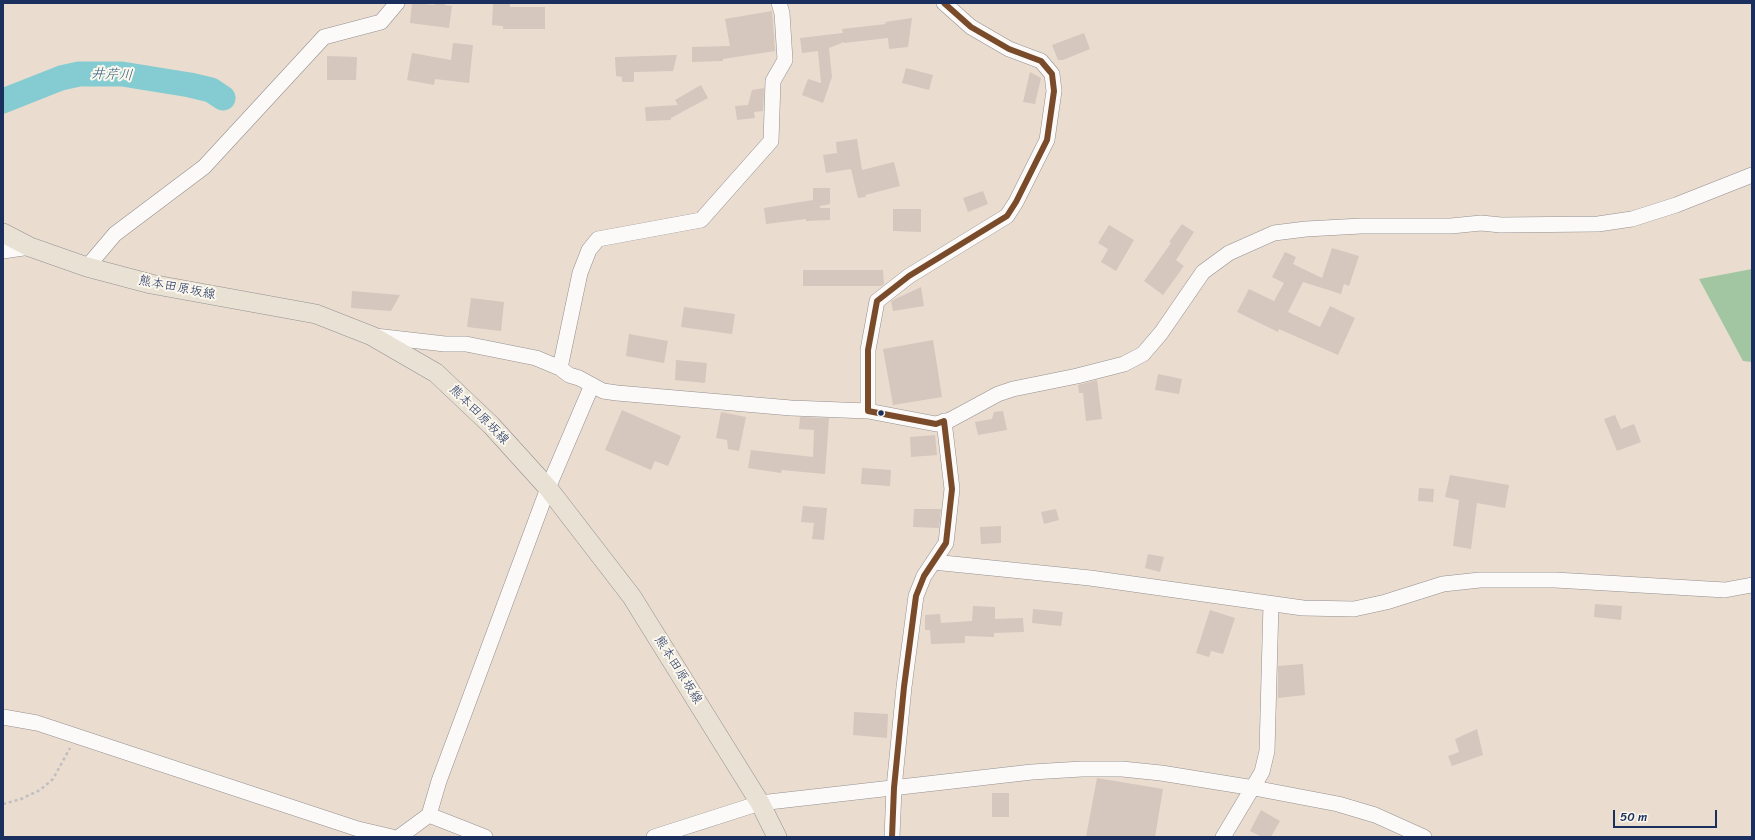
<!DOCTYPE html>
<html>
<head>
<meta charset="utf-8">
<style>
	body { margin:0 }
	#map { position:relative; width:1755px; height:840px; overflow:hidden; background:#eaddcf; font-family:Sriracha,sans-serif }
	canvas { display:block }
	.frame { position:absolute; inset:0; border:4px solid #1b2f5e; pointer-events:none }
	.scale { position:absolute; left:1613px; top:810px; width:104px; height:18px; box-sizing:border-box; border:2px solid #1b2f5e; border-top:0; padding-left:5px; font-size:12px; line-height:14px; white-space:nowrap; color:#1b2f5e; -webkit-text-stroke:3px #fbf7ec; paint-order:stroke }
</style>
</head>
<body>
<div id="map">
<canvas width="1755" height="840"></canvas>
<div class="frame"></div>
<div class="scale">50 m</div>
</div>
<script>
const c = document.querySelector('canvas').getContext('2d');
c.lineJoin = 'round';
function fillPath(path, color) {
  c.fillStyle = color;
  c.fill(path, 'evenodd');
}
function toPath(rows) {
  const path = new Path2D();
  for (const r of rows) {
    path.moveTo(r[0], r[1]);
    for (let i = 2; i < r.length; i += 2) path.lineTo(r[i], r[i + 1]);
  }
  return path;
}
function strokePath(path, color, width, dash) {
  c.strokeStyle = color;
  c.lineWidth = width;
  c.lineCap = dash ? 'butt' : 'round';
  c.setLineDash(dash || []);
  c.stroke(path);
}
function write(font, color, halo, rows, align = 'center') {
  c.font = font + ' Sriracha,"Klee One",sans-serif';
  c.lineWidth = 4;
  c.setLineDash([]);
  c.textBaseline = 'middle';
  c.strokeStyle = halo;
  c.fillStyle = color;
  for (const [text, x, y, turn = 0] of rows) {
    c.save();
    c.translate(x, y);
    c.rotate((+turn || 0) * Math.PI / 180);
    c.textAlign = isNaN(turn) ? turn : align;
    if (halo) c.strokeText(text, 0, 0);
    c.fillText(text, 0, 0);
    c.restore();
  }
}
const forest = toPath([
	[1752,269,1752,362,1743,361,1699,279]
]);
const river = toPath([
	[3,101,61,78,79,74,122,74,190,85,211,90,223,98]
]);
const building = toPath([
	[412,3,434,5,434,3,445,3,445,5,452,6,449,28,410,23],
	[493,3,510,3,510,7,545,7,545,29,503,29,503,26,492,25],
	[772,11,775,51,723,59,723,61,692,62,692,47,730,46,725,19],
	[912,18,908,47,889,49,888,38,844,43,844,42,829,48,832,77,823,103,802,95,808,79,821,83,818,51,802,53,800,38,843,33,842,29,886,24,885,22],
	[1084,33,1090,49,1063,60,1058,60,1052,45],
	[453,43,473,45,469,83,435,79,434,85,407,80,412,53,451,60],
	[677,55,673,71,634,72,634,82,622,82,622,77,616,76,615,57],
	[327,56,357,57,356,80,327,80],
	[906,68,933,75,929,90,902,83],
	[1030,72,1041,78,1035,104,1023,102],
	[701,85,708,98,671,118,671,120,646,121,645,107,678,105,675,100],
	[764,88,763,111,754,112,755,118,737,120,735,106,748,105,752,90],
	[857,139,862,170,894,162,900,186,865,195,866,197,858,198,851,169,826,173,823,155,837,153,836,142],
	[813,188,830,188,830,204,820,206,820,208,830,208,830,220,806,221,806,219,766,224,764,208,813,200],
	[983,191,988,204,968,212,963,198],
	[893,209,921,209,921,232,893,231],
	[1182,224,1194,232,1176,260,1184,266,1163,295,1144,281,1171,243,1169,242],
	[1109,225,1134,240,1116,271,1101,262,1108,249,1098,243],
	[1332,248,1359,256,1349,286,1344,284,1341,294,1303,282,1288,312,1320,327,1330,306,1355,318,1338,355,1279,329,1278,332,1237,312,1249,289,1274,301,1284,283,1272,277,1285,252,1296,257,1293,264,1322,278],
	[803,270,883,270,884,284,881,286,803,286],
	[921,287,924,306,893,311,891,301],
	[352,291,400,295,391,311,351,308],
	[471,298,504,302,501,331,467,327],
	[684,307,735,314,732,334,681,327],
	[629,334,668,341,664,363,626,356],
	[933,340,942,397,893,405,883,349],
	[676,360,707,363,705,383,675,380],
	[1158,374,1182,379,1179,394,1155,390],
	[1097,380,1102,419,1086,421,1083,393,1079,393,1078,385],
	[622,410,681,436,668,466,655,461,651,470,605,450],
	[1003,411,1007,430,978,435,975,422,992,419,994,412],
	[721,412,746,417,739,451,728,449,727,440,716,438],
	[1615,415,1621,429,1634,424,1641,442,1617,451,1604,419],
	[800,417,829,418,825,474,782,470,781,473,748,468,751,450,813,457,814,430,799,429],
	[935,435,937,455,911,457,910,437],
	[862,468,891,470,890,486,861,484],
	[1450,475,1509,485,1505,508,1477,503,1471,549,1453,546,1459,500,1445,497],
	[1419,488,1434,489,1433,502,1418,501],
	[803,506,827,508,824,540,812,539,814,523,801,522],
	[914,509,941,509,939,528,913,527],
	[1056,509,1059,520,1044,524,1041,512],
	[1001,526,1001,543,981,544,980,527],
	[1148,554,1164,557,1160,572,1145,568],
	[1595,604,1622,606,1621,620,1594,617],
	[973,606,995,607,995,619,1023,618,1024,632,994,633,994,637,965,636,965,643,931,644,930,630,925,630,925,615,940,614,941,623,972,621],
	[1033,609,1063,612,1061,626,1032,623],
	[1210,610,1235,618,1223,654,1211,651,1209,657,1196,653],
	[1303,664,1305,695,1278,698,1278,666],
	[854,712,888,714,887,738,853,735],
	[1477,729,1483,755,1452,766,1448,756,1459,752,1455,739],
	[1097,778,1163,789,1155,837,1086,837],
	[992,793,1009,793,1009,817,992,817],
	[1261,810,1280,821,1271,837,1262,837,1250,831]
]);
const path = toPath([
	[3,804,21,799,40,790,53,779,70,748]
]);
const minor = toPath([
	[3,251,30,247],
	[87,267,115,234,204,167,324,37,381,22,397,3],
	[375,336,445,344,466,344,536,358,560,368,569,375,579,378,603,391,617,393,791,408,868,411,936,424,950,420,998,394,1013,389,1077,376,1124,364,1143,354,1161,333,1203,272,1229,253,1274,233,1306,229,1361,226,1451,226,1481,223,1501,225,1598,224,1632,219,1676,205,1752,175],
	[560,368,580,273,589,250,598,239,701,220,771,141,773,81,785,60,782,13,779,3],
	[868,411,868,350,877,301,909,276,1007,216,1016,202,1047,140,1054,91,1052,74,1041,61,1009,49,971,27,944,3],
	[933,562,1090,578,1303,608,1354,609,1386,602,1443,584,1480,580,1555,580,1725,590,1752,585],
	[3,717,37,723,358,829,392,837],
	[429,815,485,837],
	[399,837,429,815,439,781,548,488,592,385],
	[654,837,760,803,1032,772,1082,769,1122,769,1161,773,1254,788,1338,804,1375,815,1424,837],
	[892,837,894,788,904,687,916,596,924,576,946,543,952,489,944,421],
	[1223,837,1262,772,1267,751,1271,604]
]);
const major = toPath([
	[3,233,30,247,87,267,151,284,316,314,372,336,436,373,491,425,548,488,632,597,760,803,777,837]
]);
const bus1 = toPath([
	[892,837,894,788,904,687,916,596,924,576,946,543,952,489,944,421,936,424,868,411,868,350,877,301,909,276,1007,216,1016,202,1047,140,1054,91,1052,74,1041,61,1009,49,971,27,944,3]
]);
const markers = [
	[881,413,3.5,"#1b2f5e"]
];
const streetNames = [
	["熊本田原坂線",177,288,11],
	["熊本田原坂線",479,415,45],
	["熊本田原坂線",678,670,58]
];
const waterNames = [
	["井芹川",112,75,3]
];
fillPath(forest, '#a2c6a1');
strokePath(river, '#84ccd1', 25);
fillPath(building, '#d5c6be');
strokePath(minor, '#938f90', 16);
strokePath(major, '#938f90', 20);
strokePath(path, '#c0bec1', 2.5, [3, 3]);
strokePath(minor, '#fcfaf8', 15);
strokePath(major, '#e9e1d4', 19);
strokePath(bus1, '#7a4b2a', 6);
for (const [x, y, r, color] of markers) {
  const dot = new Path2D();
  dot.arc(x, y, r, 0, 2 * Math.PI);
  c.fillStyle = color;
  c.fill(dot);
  strokePath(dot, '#fbf7ec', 1.5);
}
write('13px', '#1b2f5e', '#fbf7ec', streetNames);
write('italic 14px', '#2e5c81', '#fbf7ec', waterNames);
</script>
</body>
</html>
